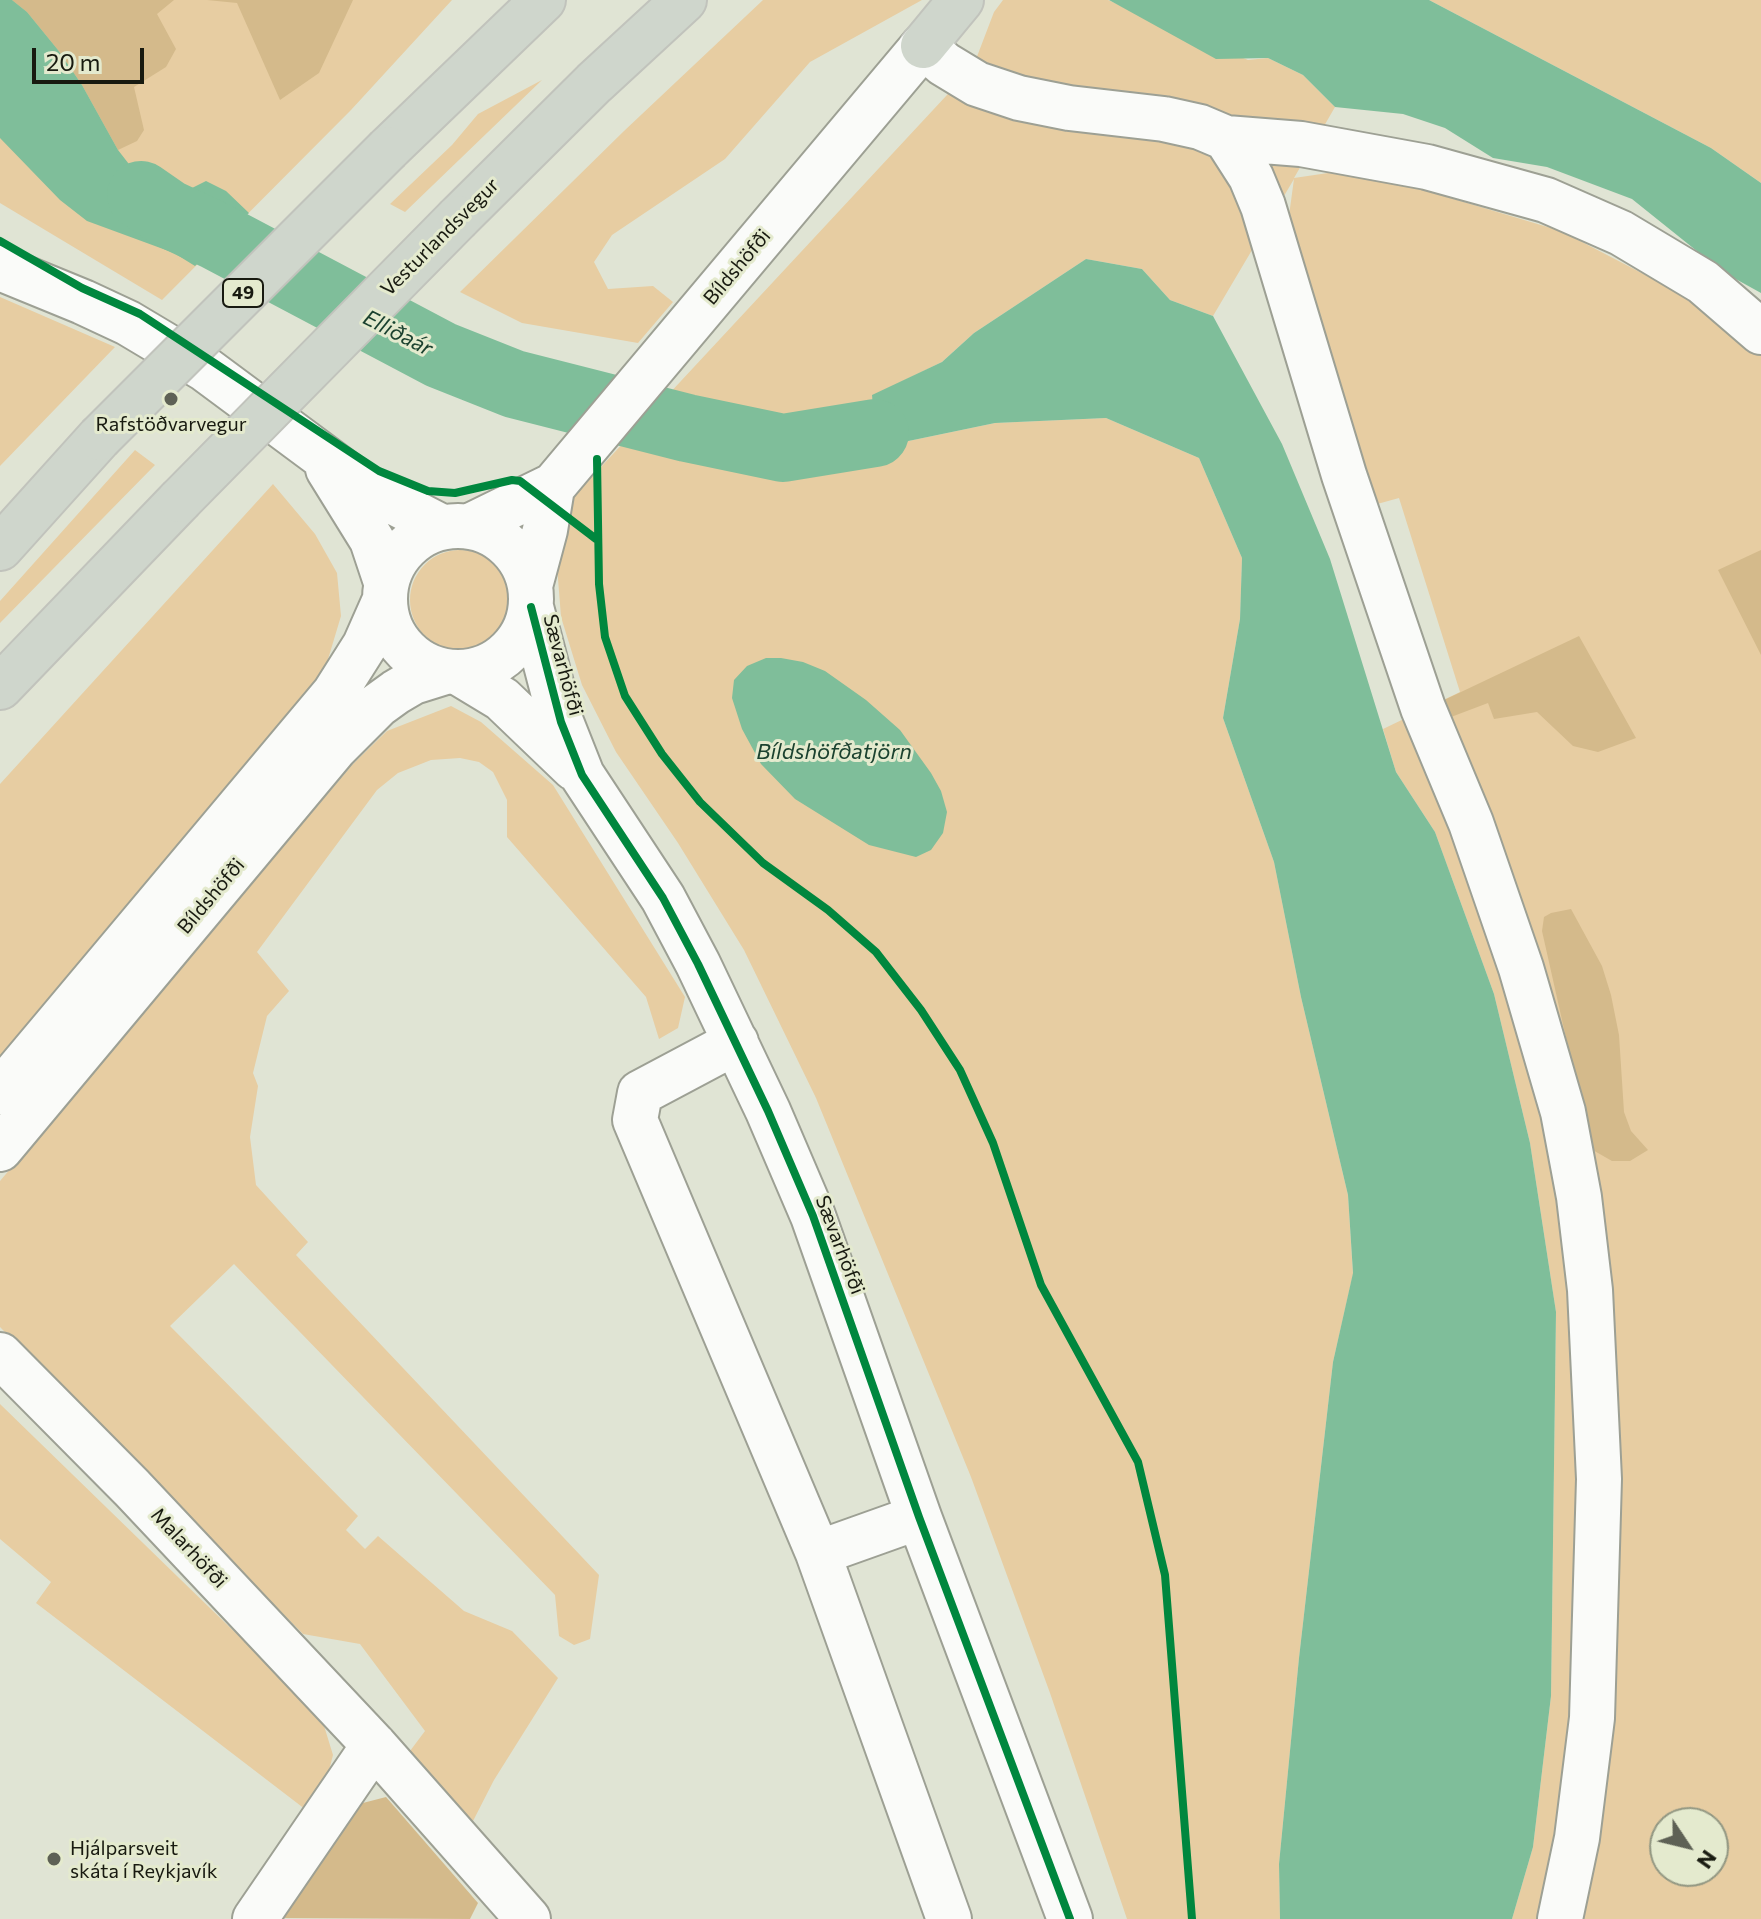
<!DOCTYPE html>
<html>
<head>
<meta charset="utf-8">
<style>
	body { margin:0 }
	#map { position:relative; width:1761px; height:1919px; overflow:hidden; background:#e0e4d4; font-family:Commissioner,sans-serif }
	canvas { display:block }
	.north { position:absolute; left:1649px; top:1807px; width:80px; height:80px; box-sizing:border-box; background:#e4eace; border:2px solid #929782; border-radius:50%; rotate:125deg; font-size:22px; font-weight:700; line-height:32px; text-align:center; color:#181a10 }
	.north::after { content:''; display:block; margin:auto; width:28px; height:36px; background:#5e6155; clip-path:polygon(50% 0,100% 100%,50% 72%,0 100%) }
	.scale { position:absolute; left:32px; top:48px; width:112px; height:36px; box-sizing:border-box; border:4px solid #181a10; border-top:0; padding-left:10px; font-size:24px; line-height:28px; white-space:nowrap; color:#181a10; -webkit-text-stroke:6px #e4eace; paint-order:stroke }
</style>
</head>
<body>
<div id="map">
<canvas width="1761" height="1919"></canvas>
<div class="north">N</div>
<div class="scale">20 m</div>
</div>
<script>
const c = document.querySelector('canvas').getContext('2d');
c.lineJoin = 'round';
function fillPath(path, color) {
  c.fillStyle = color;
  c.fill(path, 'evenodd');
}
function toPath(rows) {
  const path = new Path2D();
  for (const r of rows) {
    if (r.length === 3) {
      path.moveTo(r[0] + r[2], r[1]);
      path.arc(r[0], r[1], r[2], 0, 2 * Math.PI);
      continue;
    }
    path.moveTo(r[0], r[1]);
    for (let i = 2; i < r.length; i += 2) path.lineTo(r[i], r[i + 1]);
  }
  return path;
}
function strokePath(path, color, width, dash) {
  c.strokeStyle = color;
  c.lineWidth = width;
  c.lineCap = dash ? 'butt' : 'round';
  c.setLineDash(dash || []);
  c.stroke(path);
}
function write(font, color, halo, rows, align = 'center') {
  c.font = font + ' Commissioner,sans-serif';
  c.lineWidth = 6;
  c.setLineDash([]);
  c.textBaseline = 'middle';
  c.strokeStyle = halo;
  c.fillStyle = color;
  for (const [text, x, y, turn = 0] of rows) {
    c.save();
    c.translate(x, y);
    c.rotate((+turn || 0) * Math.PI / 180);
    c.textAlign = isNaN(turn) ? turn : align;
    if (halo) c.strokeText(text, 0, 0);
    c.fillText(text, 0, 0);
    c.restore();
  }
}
const green = toPath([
	[0,0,452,0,351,110,162,300,0,203],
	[763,0,922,0,810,62,725,159,612,235,594,262,608,289,653,286,673,302,638,343,522,323,460,292,624,131],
	[1003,0,1108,0,1248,60,1268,58,1303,75,1335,107,1294,178,1328,173,1407,185,1561,231,1680,293,1761,353,1761,1919,1512,1919,1533,1847,1551,1696,1556,1312,1530,1143,1494,994,1435,832,1396,772,1383,729,1460,692,1399,498,1370,506,1288,223,1294,179,1213,316,1170,300,1142,269,1086,259,974,333,942,362,872,396,894,444,995,423,1106,418,1199,458,1242,558,1240,619,1223,718,1274,862,1301,997,1348,1195,1353,1274,1333,1362,1299,1658,1279,1864,1280,1919,1127,1919,1050,1693,971,1477,816,1098,744,950,678,843,616,752,582,685,561,617,555,540,574,496,973,67,994,12],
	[1665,1823,1713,1823,1713,1871,1665,1871],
	[1429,0,1761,0,1761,183,1711,148],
	[542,80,405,212,390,204,452,145,478,114],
	[0,297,115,347,0,466],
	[135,450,155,465,0,623,0,601],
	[273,484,315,534,337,573,341,616,326,666,307,698,0,1068,0,784],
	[460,600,50],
	[451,706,481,722,553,785,685,997,678,1028,659,1039,646,997,507,837,507,800,493,772,479,762,460,758,431,760,398,773,377,790,257,952,289,991,267,1016,253,1073,258,1086,250,1137,256,1185,308,1242,296,1255,599,1575,590,1639,574,1645,559,1636,555,1595,234,1264,170,1326,358,1516,346,1530,365,1549,378,1536,464,1611,512,1631,558,1678,494,1780,473,1821,407,1755,425,1731,360,1644,303,1634,0,1327,0,1181,353,764,387,731],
	[0,1404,321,1716,333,1755,319,1809,314,1816,36,1603,51,1582,0,1539]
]);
const forest = toPath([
	[12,0,174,0,157,14,176,49,166,67,134,87,144,130,137,141,118,150,82,85,58,50,27,12],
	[207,0,353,0,319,73,280,100,237,3],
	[1761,550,1761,655,1718,570],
	[1579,636,1636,738,1598,752,1573,746,1537,712,1494,719,1488,703,1451,717,1442,701],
	[1571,909,1602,966,1611,995,1619,1035,1624,1112,1631,1131,1648,1150,1630,1161,1612,1161,1591,1149,1542,931,1544,917,1551,913],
	[386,1797,478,1903,470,1919,281,1918,359,1804]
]);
const water = toPath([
	[0,0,12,0,27,12,58,50,82,85,118,150,139,177,188,190,206,181,226,191,249,213,195,266,174,253,87,221,60,200,0,138],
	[1109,0,1429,0,1711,148,1761,183,1761,293,1723,272,1632,199,1547,167,1493,158,1445,128,1403,114,1335,107,1303,75,1268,58,1216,59],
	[1086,259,1142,269,1170,300,1213,316,1282,444,1330,559,1396,772,1435,832,1494,994,1530,1143,1556,1312,1551,1696,1533,1847,1512,1919,1280,1919,1279,1864,1299,1658,1333,1362,1353,1273,1348,1195,1301,997,1274,862,1223,718,1240,619,1242,558,1199,458,1106,418,995,423,894,444,875,433,872,395,942,362,974,333],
	[766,658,781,658,803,662,825,671,866,700,900,730,931,773,941,791,947,812,943,833,931,850,916,857,869,845,795,799,761,764,742,729,732,698,734,680,747,666]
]);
const river = toPath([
	[141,195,167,213,216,236,441,355,514,384,687,428,783,448,875,433]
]);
const minor = toPath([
	[1226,138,1301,144,1427,167,1546,200,1621,233,1703,282,1761,332],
	[0,268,83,302,128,323,205,369,364,487,442,527],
	[328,469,372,540,386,582],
	[458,599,73],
	[470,526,554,485,923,46,944,64,977,84,1019,98,1069,108,1164,119,1200,127,1226,138,1251,177,1263,206,1344,475,1423,708,1471,823,1521,968,1563,1112,1579,1197,1590,1290,1599,1479,1592,1718,1577,1838,1560,1919],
	[530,586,545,530,552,488],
	[531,607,561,722,582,775,663,898,698,964,768,1111,813,1216,919,1517,1070,1919],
	[459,673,502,699,574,768],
	[736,1042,640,1093,635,1120,818,1553,919,1517],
	[0,1092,334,694,365,645,384,602],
	[0,1149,335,748,378,705,396,692,413,682,445,672],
	[0,1355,132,1488,374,1745,528,1919],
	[818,1553,949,1919],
	[255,1919,374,1745]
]);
const highway = toPath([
	[923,46,961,0],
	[388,149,543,0],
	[458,218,594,83,684,0],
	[0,548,99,438],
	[0,687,180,500]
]);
const highwayBridge = toPath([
	[99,438,388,149],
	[180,500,458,218]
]);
const cycleway = toPath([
	[0,241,82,288,140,314,379,471,428,491,455,493,512,480,520,481,596,539],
	[597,459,599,584,605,637,625,696,662,754,700,802,763,863,828,910,876,952,921,1010,960,1070,993,1143,1041,1285,1138,1462,1165,1575,1192,1919],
	[531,607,561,722,582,775,663,898,698,964,768,1111,813,1216,919,1517,1070,1919]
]);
const markers = [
	[171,399,8,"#5e6155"],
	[54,1859,8,"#5e6155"]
];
const shields = [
	[243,293,40]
];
const shieldNames = [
	["49",243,293]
];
const streetNames = [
	["Vesturlandsvegur",440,237,-45],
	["Bíldshöfði",737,267,-50],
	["Sævarhöfði",563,665,75],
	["Bíldshöfði",211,896,-50],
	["Sævarhöfði",840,1245,69],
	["Malarhöfði",189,1548,47]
];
const poiNames = [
	["Rafstöðvarvegur",171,424],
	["Hjálparsveit",70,1848,"left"],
	["skáta í Reykjavík",70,1871,"left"]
];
const waterNames = [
	["Elliðaár",398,333,27],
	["Bíldshöfðatjörn",834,752]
];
fillPath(green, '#e7cda2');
fillPath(forest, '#d4ba8b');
fillPath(water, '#7fbe9a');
strokePath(river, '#7fbe9a', 68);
strokePath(minor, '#9da094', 48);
strokePath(highway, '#c1c3bc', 48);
strokePath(minor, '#fafbf9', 44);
strokePath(highway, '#cfd6cc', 44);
strokePath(highwayBridge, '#c1c3bc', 48, []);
strokePath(highwayBridge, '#cfd6cc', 44);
strokePath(cycleway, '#00873e', 8);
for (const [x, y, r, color] of markers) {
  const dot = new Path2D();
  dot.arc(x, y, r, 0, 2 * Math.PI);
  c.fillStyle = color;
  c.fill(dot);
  strokePath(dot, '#e4eace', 3);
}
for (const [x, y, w] of shields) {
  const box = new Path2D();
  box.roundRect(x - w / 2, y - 14, w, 28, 6);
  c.fillStyle = '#e4eace';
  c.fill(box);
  strokePath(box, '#181a10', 2);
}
write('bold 18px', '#181a10', null, shieldNames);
write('20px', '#181a10', '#e4eace', streetNames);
write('20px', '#181a10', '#e4eace', poiNames);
write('italic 22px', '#1b422f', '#e4eace', waterNames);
</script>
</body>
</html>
